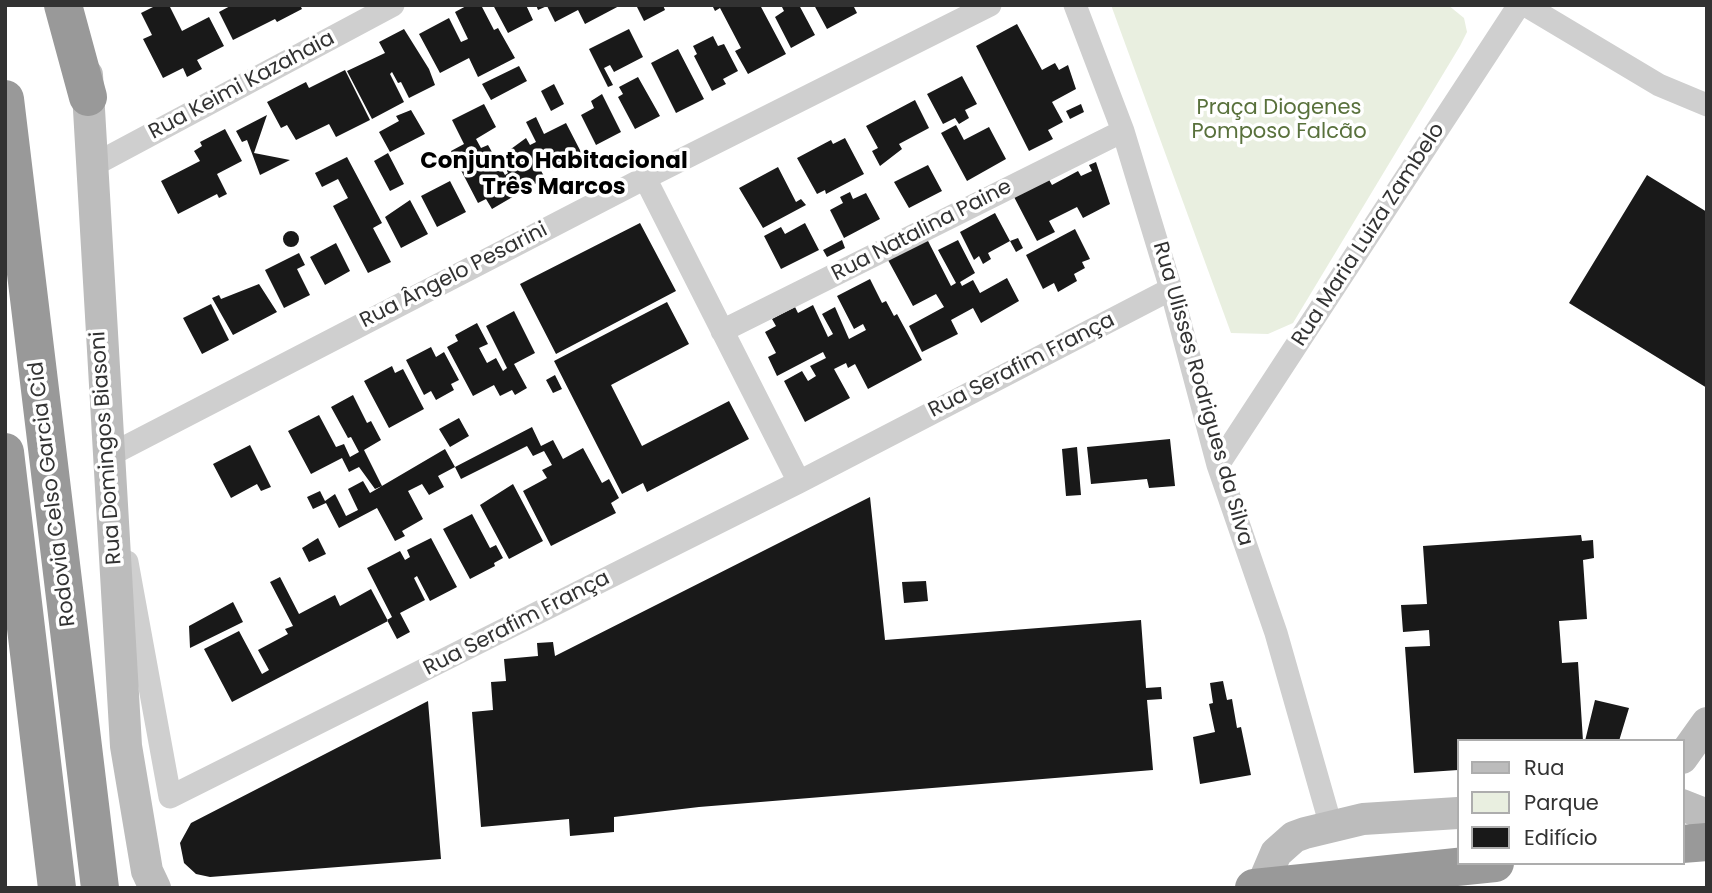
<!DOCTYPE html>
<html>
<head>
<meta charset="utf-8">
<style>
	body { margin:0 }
	#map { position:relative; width:1712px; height:893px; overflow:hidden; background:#fff; font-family:Poppins,sans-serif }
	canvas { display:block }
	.frame { position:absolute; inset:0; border:7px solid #323232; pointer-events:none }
	.legend { position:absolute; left:1457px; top:739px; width:228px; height:126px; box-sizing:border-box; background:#fff; border:2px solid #adadad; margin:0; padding:9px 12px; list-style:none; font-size:21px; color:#323232 }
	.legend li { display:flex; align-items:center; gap:14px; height:35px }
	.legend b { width:35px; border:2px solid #adadad }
</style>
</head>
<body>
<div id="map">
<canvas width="1712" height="893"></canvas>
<div class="frame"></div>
<ul class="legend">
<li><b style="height:9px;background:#bcbcbc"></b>Rua</li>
<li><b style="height:19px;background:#e9efe0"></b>Parque</li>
<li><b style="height:19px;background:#191919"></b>Edifício</li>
</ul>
</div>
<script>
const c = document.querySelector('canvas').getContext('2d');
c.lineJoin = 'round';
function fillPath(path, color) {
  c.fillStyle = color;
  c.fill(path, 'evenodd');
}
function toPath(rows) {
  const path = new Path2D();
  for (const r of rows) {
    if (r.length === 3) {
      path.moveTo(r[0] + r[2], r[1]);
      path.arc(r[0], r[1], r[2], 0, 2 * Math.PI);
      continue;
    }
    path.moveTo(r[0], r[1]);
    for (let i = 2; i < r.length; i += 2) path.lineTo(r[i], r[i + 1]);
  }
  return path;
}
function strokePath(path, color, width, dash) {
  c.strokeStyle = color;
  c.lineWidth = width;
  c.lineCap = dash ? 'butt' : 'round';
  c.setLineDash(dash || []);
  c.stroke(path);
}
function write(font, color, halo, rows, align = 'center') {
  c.font = font + ' Poppins,sans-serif';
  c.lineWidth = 7;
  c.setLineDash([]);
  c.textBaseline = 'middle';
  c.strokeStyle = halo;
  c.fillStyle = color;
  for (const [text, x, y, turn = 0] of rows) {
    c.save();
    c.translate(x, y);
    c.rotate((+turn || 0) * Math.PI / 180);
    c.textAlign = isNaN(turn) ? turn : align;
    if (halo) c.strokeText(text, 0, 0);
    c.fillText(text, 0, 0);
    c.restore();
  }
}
const green = toPath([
	[1111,5,1448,5,1464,18,1467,32,1460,46,1293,323,1268,334,1231,333]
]);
const building = toPath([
	[157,5,169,5,182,31,209,17,224,46,197,60,202,69,187,77,183,68,163,78,143,39,152,35,141,13],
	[232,5,300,5,302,9,277,22,275,19,233,40,219,12],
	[468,5,481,5,494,30,498,28,515,58,478,77,469,58,440,73,419,34,449,18,461,42,468,39,455,12],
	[493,5,526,5,533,20,508,33],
	[536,5,621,5,585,24,578,10,555,22,547,6,538,10],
	[636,5,663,5,665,10,644,21],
	[712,5,760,5,786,54,748,74,735,51,741,48,720,8,715,11],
	[781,5,799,5,815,35,791,48,775,17,784,11],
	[814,5,853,5,857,13,827,29],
	[1017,24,1042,70,1055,63,1059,70,1068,65,1076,89,1052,102,1063,122,1048,130,1053,139,1029,151,976,46],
	[404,29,429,69,435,85,409,98,401,82,398,83,392,72,390,74,404,102,372,119,347,71,385,53,379,42],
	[629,29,643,57,614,72,610,65,604,68,613,85,608,87,589,49],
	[713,36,718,46,724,44,738,71,723,79,726,84,712,91,694,56,697,54,693,46],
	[678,49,704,99,676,113,651,63],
	[519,66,527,81,491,100,482,84],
	[345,70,370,120,336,137,329,124,296,140,287,125,281,128,267,102,306,82,309,88],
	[962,76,977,104,965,110,969,118,959,124,955,118,943,124,927,94],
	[638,77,660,116,635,129,618,97,623,94,619,87],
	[554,84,564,104,551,111,541,91],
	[602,94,621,132,596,145,581,115,594,108,591,101],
	[915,100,929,128,899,144,902,149,880,166,872,151,878,148,866,126],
	[484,104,496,127,476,139,481,148,488,145,505,175,508,173,500,157,526,138,530,145,536,142,526,122,536,117,544,134,566,123,582,154,551,171,542,154,534,158,545,178,492,209,486,199,478,203,451,151,464,144,452,120],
	[1081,104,1084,112,1070,119,1066,111],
	[411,110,425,134,390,152,379,132,399,121,396,116],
	[267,115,254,153,290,160,260,175,247,140,242,142,236,131],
	[956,125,964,140,989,127,1006,159,967,181,941,133],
	[225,129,242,161,217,174,227,194,219,198,217,194,178,214,161,181,200,161,194,151,202,146,200,142],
	[845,138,864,174,826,194,825,190,817,194,797,158,831,140,833,144],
	[388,153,404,184,390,191,374,161],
	[347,157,382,223,373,228,391,262,368,273,333,206,348,198,338,179,322,187,315,173],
	[1096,162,1110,204,1083,218,1077,207,1049,221,1055,232,1037,241,1013,195,1047,176,1052,185,1078,171,1081,176,1092,171,1089,165],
	[928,165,942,191,909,208,894,182],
	[778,167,796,202,801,199,806,205,763,228,739,188],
	[1647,175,1707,212,1707,388,1569,303],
	[450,181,466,212,437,227,421,196],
	[850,192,853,199,866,193,880,219,844,238,830,210,843,203,840,197],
	[410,200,428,234,401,248,385,217],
	[995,213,1010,241,1018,238,1023,248,1016,252,1010,241,988,253,991,259,983,264,979,256,974,260,960,232],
	[640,223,676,291,556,354,520,284],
	[805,223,819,250,781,269,764,236,781,227,785,234],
	[1075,229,1090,259,1082,262,1085,268,1074,274,1077,281,1058,292,1054,283,1043,289,1026,255],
	[291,239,8],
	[927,239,951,286,956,283,938,250,958,240,975,273,960,282,962,286,973,280,980,293,1007,278,1019,301,981,323,973,308,951,320,958,334,922,352,909,326,944,307,936,294,913,306,888,260],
	[842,240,845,248,827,257,823,250],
	[336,243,350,271,325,285,310,257],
	[299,253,305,265,297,269,310,295,284,308,265,270],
	[870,279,882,303,886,301,894,316,897,314,922,360,868,389,855,364,848,368,846,363,834,369,850,398,805,422,784,381,802,371,808,381,816,376,810,366,826,358,823,352,777,376,768,357,776,353,765,332,776,326,772,319,795,307,798,313,813,305,828,337,833,334,822,314,835,307,849,339,866,330,863,324,854,329,837,296],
	[259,284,277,312,233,335,212,298,219,295,221,299],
	[667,302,689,344,611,385,642,446,729,401,749,439,647,492,643,483,622,494,554,361],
	[211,304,229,340,202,354,183,318],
	[514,311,535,353,514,364,527,388,515,395,512,390,500,396,494,385,473,396,447,347,458,341,455,335,477,323,488,344,479,348,487,363,496,358,503,371,507,368,486,326],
	[431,347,436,357,444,352,459,380,451,384,454,390,436,400,431,391,424,395,406,360],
	[392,366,395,373,403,369,424,409,389,428,364,381],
	[555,375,562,389,553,393,546,380],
	[353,395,367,423,371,421,381,440,364,450,382,486,375,489,359,467,349,472,342,458,311,474,288,431,319,415,336,447,344,444,350,457,359,452,351,437,348,438,331,407],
	[459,418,469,436,450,447,439,429],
	[532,427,541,446,553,440,563,459,583,448,602,483,609,479,619,498,611,503,616,513,551,546,523,491,547,478,542,470,552,465,544,451,533,456,527,446,461,479,455,467],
	[1170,439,1175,486,1149,488,1147,479,1091,484,1087,447],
	[250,445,271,487,261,491,257,484,231,498,213,464],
	[1077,447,1081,495,1066,496,1062,449],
	[445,449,455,467,438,476,444,487,429,495,422,484,408,491,423,519,402,531,405,536,395,541,377,508,339,528,326,503,313,509,307,497,320,491,325,501,335,494,346,516,358,510,348,489,363,481,370,493],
	[513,484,543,541,509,559,480,505],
	[870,497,885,640,1141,620,1146,688,1161,687,1162,699,1147,700,1153,770,699,807,614,817,614,832,570,836,569,819,481,827,472,712,493,710,491,682,506,681,504,659,538,656,537,643,553,642,555,656],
	[472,514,490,548,496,545,503,558,494,563,495,566,470,579,443,529],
	[1581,535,1582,541,1593,540,1594,558,1583,560,1587,619,1559,621,1562,663,1578,662,1583,741,1458,741,1458,770,1414,773,1405,647,1430,646,1429,630,1403,632,1401,605,1427,604,1423,546],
	[318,538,326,554,309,562,302,548],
	[431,538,457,587,430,601,417,576,414,578,425,600,400,613,410,632,397,639,387,620,392,617,367,568,400,551,405,560,410,557,407,550],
	[280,577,299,614,335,595,340,606,371,589,388,621,232,702,204,649,239,631,262,674,269,670,258,650,288,634,285,629,293,626,270,582],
	[926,581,928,601,904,603,902,582],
	[233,602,243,622,190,648,189,626],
	[1223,681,1227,700,1232,699,1237,728,1241,727,1251,775,1200,784,1193,737,1215,732,1209,704,1213,703,1210,683],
	[1595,700,1629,708,1619,741,1585,741],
	[428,701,441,859,210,877,196,874,184,863,180,843,191,823]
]);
const street = toPath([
	[1075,5,1123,131,1171,289,1218,465,1276,633,1331,826],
	[1525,5,1659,85,1707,105],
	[90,167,393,5],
	[645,178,799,482],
	[722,331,1123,131],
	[1218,465,1519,5],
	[110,466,108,456,645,178,990,5],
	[127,562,170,797,799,482,1171,289]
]);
const secondary = toPath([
	[87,75,126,746,147,871,155,888],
	[1682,758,1707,723],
	[1682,805,1707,815],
	[1261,888,1276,853,1294,837,1305,833,1363,819,1458,813]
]);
const highway = toPath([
	[63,5,88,97],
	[5,99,100,888],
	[5,452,57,888],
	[1682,844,1707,842],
	[1254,888,1495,863]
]);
const streetNames = [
	["Rua Keimi Kazahaia",242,86,-28],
	["Rua Natalina Paine",922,231,-27],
	["Rua Maria Luiza Zambelo",1369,235,-57],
	["Rua Ângelo Pesarini",454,276,-27],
	["Rua Serafim França",1022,366,-27],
	["Rua Ulisses Rodrigues da Silva",1202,394,74],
	["Rua Domingos Biasoni",107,448,-94],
	["Rodovia Celso Garcia Cid",53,494,-97],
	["Rua Serafim França",517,624,-27]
];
const parkNames = [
	["Praça Diogenes",1279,109],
	["Pomposo Falcão",1279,133]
];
const neighbourhoodNames = [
	["Conjunto Habitacional",554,162],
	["Três Marcos",554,188]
];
fillPath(green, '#e9efe0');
fillPath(building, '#191919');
strokePath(street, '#cfcfcf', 23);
strokePath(secondary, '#bcbcbc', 32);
strokePath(highway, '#999', 38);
write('21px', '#323232', '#fff', streetNames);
write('21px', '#59713c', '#fff', parkNames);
write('bold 23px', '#000', '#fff', neighbourhoodNames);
</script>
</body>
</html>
